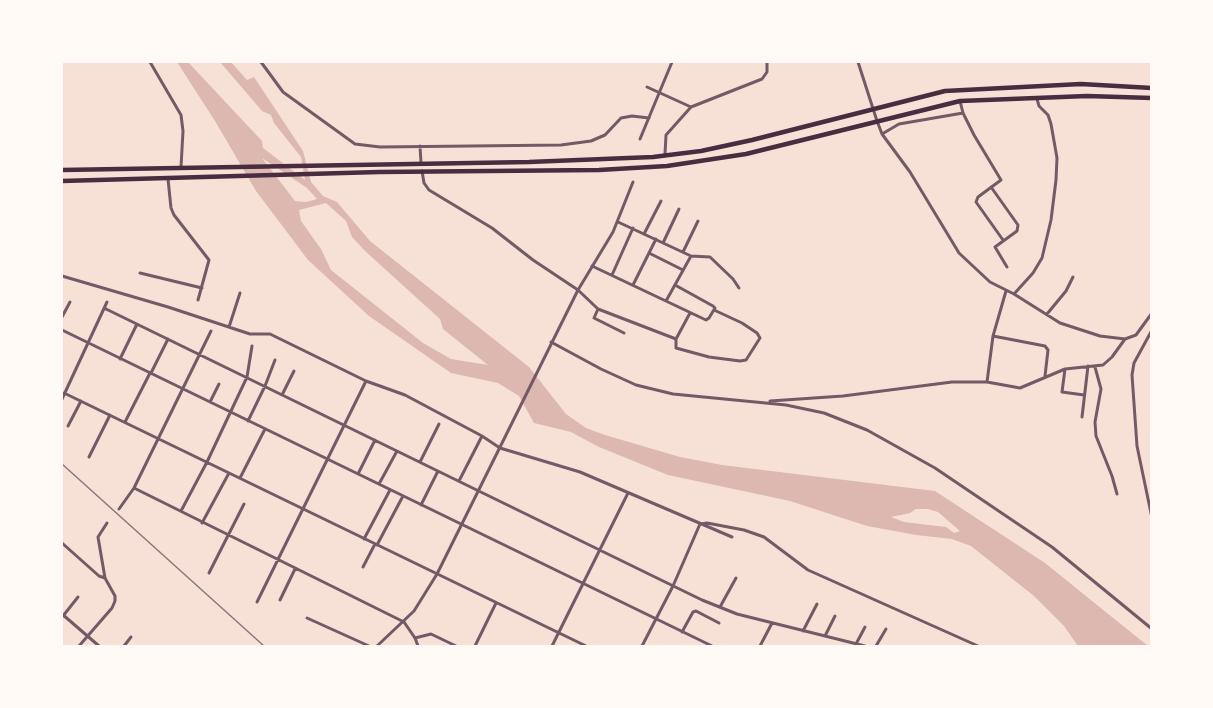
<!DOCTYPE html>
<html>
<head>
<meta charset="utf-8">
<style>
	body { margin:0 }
	#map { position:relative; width:1213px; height:708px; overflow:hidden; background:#f7e1d7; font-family:"DM Sans",sans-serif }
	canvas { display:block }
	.frame { position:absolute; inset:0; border:63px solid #fffaf5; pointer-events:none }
</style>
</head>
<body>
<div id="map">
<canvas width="1213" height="708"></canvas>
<div class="frame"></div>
</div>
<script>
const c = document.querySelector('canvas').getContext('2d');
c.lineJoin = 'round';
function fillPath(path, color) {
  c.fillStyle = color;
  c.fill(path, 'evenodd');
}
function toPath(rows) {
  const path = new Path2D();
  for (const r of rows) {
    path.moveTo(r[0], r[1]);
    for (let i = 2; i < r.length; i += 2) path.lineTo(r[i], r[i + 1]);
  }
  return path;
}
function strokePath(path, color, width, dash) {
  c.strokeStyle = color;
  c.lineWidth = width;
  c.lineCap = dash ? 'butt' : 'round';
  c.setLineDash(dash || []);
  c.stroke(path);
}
const water = toPath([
	[177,62,188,62,262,141,263,148,305,180,301,157,274,123,271,115,262,111,220,62,231,62,247,80,254,77,303,151,311,182,323,196,337,202,370,241,529,367,566,414,586,428,605,435,680,457,722,465,935,491,1045,563,1148,646,1078,646,1064,626,1034,596,971,546,952,539,916,535,867,526,790,501,668,475,599,447,571,432,534,423,519,396,498,383,451,373,369,316,308,260,256,191,215,121],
	[262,158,307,188,317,199,306,202,295,201],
	[326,203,346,221,352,237,365,251,440,319,443,329,488,365,451,359,423,343,331,270,321,249,301,221,299,210],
	[916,509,928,509,938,512,960,531,954,533,946,527,904,522,891,517,910,513]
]);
const minor = toPath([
	[150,62,181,115,183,131,181,167],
	[261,62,283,92,355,144,380,147,561,145,591,141,605,135,621,118,632,116,649,118],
	[647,87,691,107],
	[960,101,963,113,974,135,1001,180,978,197,976,202,1003,240],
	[877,121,882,134,910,172,959,253,990,282,1014,294,1060,323,1100,336,1125,339,1136,335,1152,313],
	[882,134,899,124,963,113],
	[420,146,421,163],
	[665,154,666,135,691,107,762,79,767,72,767,62],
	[422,171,424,183,429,190,492,228,533,260,578,290,598,309,594,318,624,333],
	[168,179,171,208,174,215,209,260,198,300],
	[991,187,1018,225,1017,231,995,247,1007,267],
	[618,222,691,256,710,257,733,279,739,288],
	[644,234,661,201],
	[663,243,679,209],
	[683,252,698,221],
	[649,253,683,270],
	[592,266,706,320,709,318,715,308,713,306,675,285],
	[140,273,202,288],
	[612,275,633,228],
	[62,276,168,307,250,334,270,334,366,381,405,395,482,436,459,481],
	[633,285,656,239],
	[1014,294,1033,273,1042,258,1051,220,1056,180,1057,158,1051,124,1048,115,1039,106,1037,99],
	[666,301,691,256],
	[104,308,702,600,737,614,865,646],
	[598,309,676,339],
	[690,313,676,339,676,348,709,357,740,361,746,360,760,338,757,333,742,323,714,310],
	[1047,314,1066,291,1073,277],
	[62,317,70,302],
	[229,327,240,293],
	[62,330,712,646],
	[1152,330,1134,363,1132,375,1137,446,1152,518],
	[993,336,1045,346,1048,350,1045,376],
	[551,342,601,369,636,385,673,394,786,405,824,413,867,430,935,468,1052,547,1152,629],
	[120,359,137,324],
	[1095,367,1101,389,1095,422,1096,436,1112,476,1117,494],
	[1065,369,1062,392,1084,395],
	[151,373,168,339],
	[987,382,993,336,1006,291],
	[64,393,586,646],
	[282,395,294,371],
	[62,399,107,302],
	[770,401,843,396,952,382,987,382,1020,388,1065,369,1103,365,1112,357,1125,339],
	[210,402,219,384],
	[1082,417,1088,366],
	[248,421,265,386,275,360],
	[125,422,150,373],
	[68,426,81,401],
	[482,436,500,448,580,472,732,537],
	[89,457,110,415],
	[420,462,439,424],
	[358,474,375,440],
	[240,478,265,429],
	[379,484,397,451],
	[134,488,404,622],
	[421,505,438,471],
	[119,509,134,488,211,331],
	[181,511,207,462,247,377,252,346],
	[202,523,229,473],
	[364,539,390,490],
	[62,543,99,576,105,578],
	[377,545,403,496],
	[363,567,375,544],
	[209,573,244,504],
	[280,600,295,569],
	[257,602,366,381],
	[720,607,736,578],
	[62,614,99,646],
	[63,616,78,597],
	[307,618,369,646],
	[803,631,817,604],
	[682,632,693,612,696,611,719,623],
	[825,636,835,616],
	[415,638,431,634,456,646],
	[856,644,865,627],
	[79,646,112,608,115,601,115,596,105,578,98,537,107,523],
	[124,646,131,637],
	[475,646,496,603],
	[552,646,628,493],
	[642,646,673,586,700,524,707,523,744,530,764,537,808,570,978,646],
	[760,646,772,623],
	[876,646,886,629]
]);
const tertiary = toPath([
	[858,62,877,121],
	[640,139,672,62],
	[404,622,415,638,418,646],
	[377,646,414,611,437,574,578,290,613,232,633,182]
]);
const trunk = toPath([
	[62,170,529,162,653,157,701,151,752,140,945,91,1081,84,1152,88],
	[62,181,379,172,599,170,667,166,746,154,960,101,1087,96,1152,98]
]);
const rail = toPath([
	[62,464,264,646]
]);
fillPath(water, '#dcb8b0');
strokePath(minor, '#755966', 3);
strokePath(tertiary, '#755966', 3);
strokePath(trunk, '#4a2c40', 4.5);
strokePath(rail, '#8f747c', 1.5);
</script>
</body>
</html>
